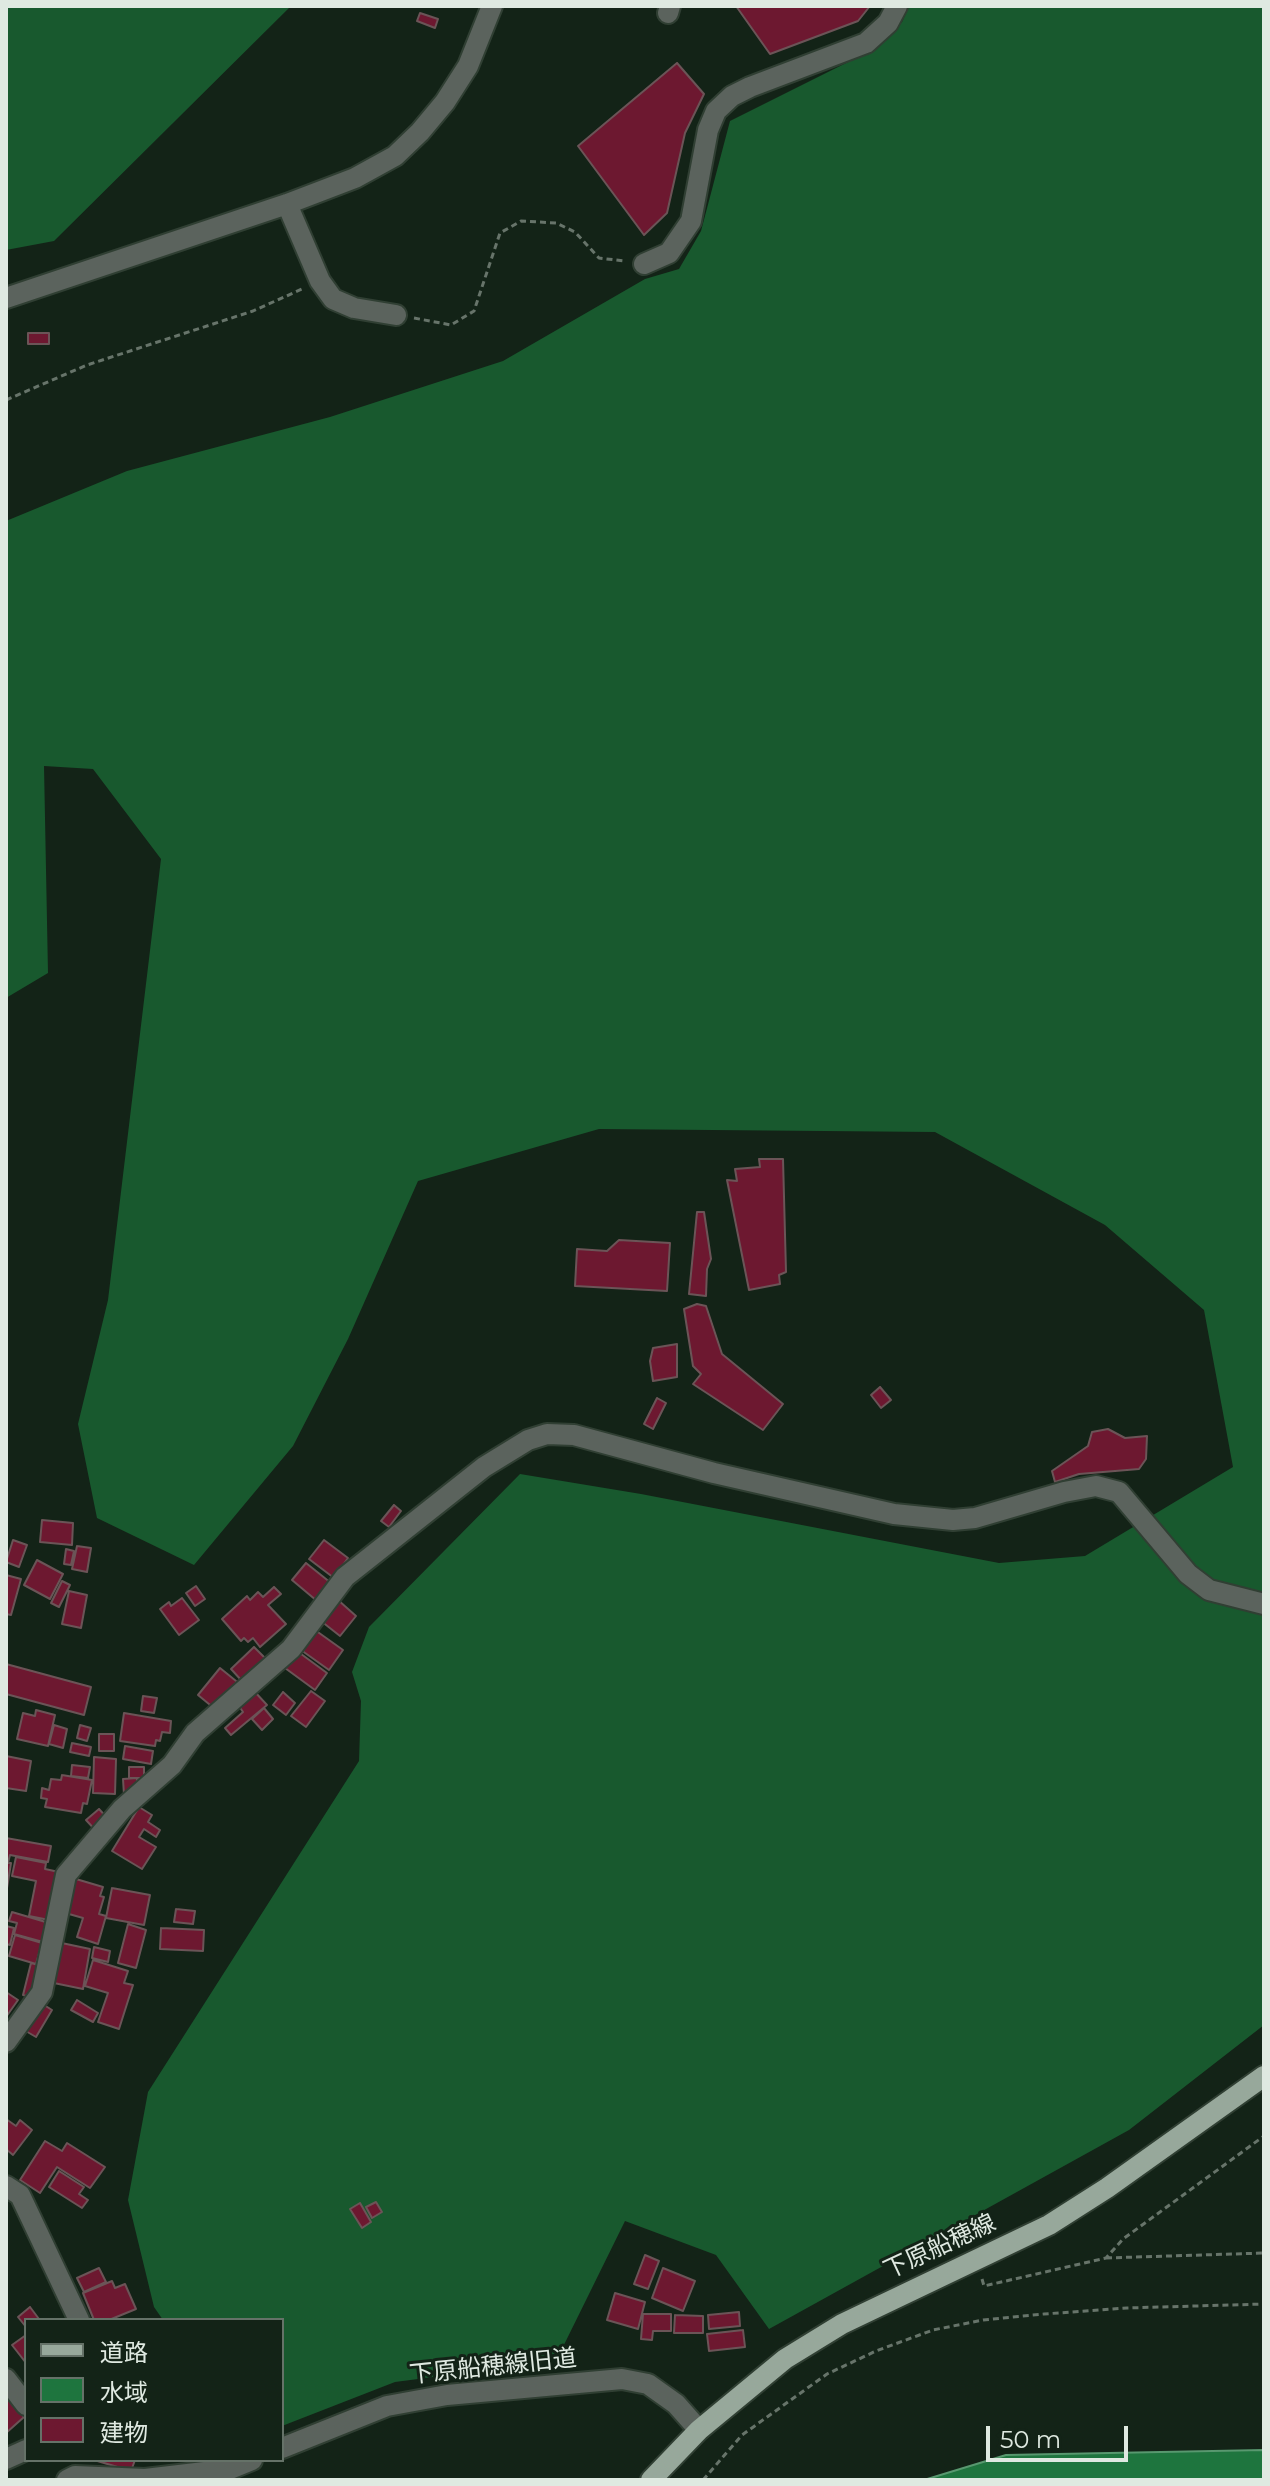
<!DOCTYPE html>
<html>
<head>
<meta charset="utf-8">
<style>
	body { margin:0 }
	#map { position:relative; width:1270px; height:2486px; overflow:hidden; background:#132317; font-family:Montserrat,"Noto Sans JP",sans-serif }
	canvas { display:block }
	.frame { position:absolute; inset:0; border:8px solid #dfe9e1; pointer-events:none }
	.legend { position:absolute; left:24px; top:2318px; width:260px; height:144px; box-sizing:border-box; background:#132317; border:2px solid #657268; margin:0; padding:10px 14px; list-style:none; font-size:24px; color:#dfe9e1 }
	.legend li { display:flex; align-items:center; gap:16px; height:40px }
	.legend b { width:40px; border:2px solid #657268 }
	.scale { position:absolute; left:986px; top:2426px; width:142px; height:36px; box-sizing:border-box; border:4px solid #dfe9e1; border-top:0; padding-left:10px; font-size:24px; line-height:28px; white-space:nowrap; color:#dfe9e1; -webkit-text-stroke:6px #132317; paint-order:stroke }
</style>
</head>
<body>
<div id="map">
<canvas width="1270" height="2486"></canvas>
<div class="frame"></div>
<ul class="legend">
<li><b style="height:10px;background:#97a89b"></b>道路</li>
<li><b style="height:22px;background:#1e753e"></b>水域</li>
<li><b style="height:22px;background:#6d1830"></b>建物</li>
</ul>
<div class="scale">50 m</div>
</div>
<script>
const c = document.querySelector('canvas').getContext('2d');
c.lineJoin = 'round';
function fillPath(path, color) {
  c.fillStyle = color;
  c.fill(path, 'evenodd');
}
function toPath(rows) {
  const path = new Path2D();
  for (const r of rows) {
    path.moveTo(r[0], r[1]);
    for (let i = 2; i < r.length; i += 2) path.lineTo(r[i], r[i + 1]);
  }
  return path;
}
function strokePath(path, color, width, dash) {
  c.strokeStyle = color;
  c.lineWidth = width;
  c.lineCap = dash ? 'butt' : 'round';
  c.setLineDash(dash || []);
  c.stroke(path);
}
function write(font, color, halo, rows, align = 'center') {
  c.font = font + ' Montserrat,"Noto Sans JP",sans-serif';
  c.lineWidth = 6;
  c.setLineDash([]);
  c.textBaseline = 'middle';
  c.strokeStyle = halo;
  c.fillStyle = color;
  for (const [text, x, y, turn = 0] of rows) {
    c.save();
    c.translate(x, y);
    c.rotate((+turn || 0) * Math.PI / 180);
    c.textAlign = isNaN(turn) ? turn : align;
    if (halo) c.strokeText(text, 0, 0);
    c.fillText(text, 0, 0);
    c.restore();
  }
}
const forest = toPath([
	[6,6,291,6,54,241,6,250],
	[909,6,1264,6,1264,2025,1129,2130,769,2329,716,2255,625,2221,556,2361,395,2382,282,2426,282,2320,163,2320,154,2307,128,2200,148,2092,359,1761,361,1701,352,1672,369,1627,520,1474,641,1494,999,1563,1085,1556,1233,1467,1204,1310,1105,1225,935,1132,599,1129,418,1181,348,1339,293,1446,194,1565,97,1518,78,1424,108,1300,161,859,93,769,44,766,48,973,6,998,6,521,127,471,330,417,503,361,645,279,679,269,701,231,730,121,880,46,902,22]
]);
const water = toPath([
	[1264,2450,1264,2480,924,2480,1006,2455,1264,2450]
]);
const building = toPath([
	[736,6,870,6,858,21,770,54,736,6],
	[420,13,438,19,435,28,417,21,420,13],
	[677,63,704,94,685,133,667,213,644,235,578,146,677,63],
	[28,333,49,333,49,344,28,344,28,333],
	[759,1159,783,1159,786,1272,779,1275,780,1284,749,1290,727,1180,737,1181,735,1169,760,1167,759,1159],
	[697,1212,704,1212,711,1259,707,1269,706,1296,689,1294,697,1212],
	[619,1240,670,1243,667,1291,575,1286,577,1249,607,1251,619,1240],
	[697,1304,706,1306,722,1354,783,1404,763,1430,693,1384,701,1374,693,1366,684,1309,697,1304],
	[677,1344,677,1377,653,1381,650,1361,653,1348,677,1344],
	[880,1387,891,1400,881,1408,871,1395,880,1387],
	[657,1398,666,1403,653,1429,644,1424,657,1398],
	[1108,1429,1125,1438,1147,1436,1146,1459,1139,1469,1079,1474,1055,1482,1052,1471,1088,1446,1092,1432,1108,1429],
	[394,1505,401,1511,389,1527,381,1521,394,1505],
	[42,1520,73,1523,72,1545,40,1542,42,1520],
	[13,1540,27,1545,19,1567,6,1562,13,1540],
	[324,1540,348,1558,334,1578,309,1559,324,1540],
	[77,1546,91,1548,87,1572,72,1569,77,1546],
	[66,1549,74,1551,71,1565,64,1564,66,1549],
	[37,1560,63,1574,50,1599,24,1585,37,1560],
	[306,1563,331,1583,317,1601,292,1580,306,1563],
	[6,1575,21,1579,11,1615,6,1614,6,1575],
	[62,1581,70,1585,59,1607,51,1603,62,1581],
	[196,1586,205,1599,195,1606,186,1593,196,1586],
	[274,1587,281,1594,268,1605,286,1624,260,1647,253,1638,248,1642,244,1638,241,1641,222,1619,247,1596,250,1600,258,1592,263,1597,274,1587],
	[69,1591,87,1595,81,1628,62,1624,69,1591],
	[182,1598,199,1620,179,1635,160,1609,169,1602,171,1606,182,1598],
	[338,1600,356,1616,340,1636,321,1621,338,1600],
	[315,1630,343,1650,329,1670,301,1650,315,1630],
	[254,1647,265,1658,242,1681,231,1669,254,1647],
	[297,1651,327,1673,315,1690,285,1668,297,1651],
	[6,1664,91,1687,84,1715,6,1694,6,1664],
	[220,1668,241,1685,215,1709,198,1695,220,1668],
	[311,1691,325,1701,306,1727,291,1716,311,1691],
	[255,1692,267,1705,231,1735,225,1728,243,1712,239,1706,255,1692],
	[283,1692,295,1703,286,1715,273,1705,283,1692],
	[143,1696,157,1698,154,1713,141,1711,143,1696],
	[264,1708,273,1719,262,1730,252,1719,264,1708],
	[36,1710,55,1715,48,1746,17,1739,23,1713,35,1716,36,1710],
	[124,1713,171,1721,170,1733,162,1732,160,1741,156,1740,155,1746,120,1741,124,1713],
	[54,1725,67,1729,63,1748,49,1744,54,1725],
	[80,1725,91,1728,87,1741,77,1738,80,1725],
	[99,1734,114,1734,114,1751,99,1751,99,1734],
	[72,1743,91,1747,89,1756,70,1752,72,1743],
	[125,1746,153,1751,151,1764,123,1759,125,1746],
	[6,1756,31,1761,26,1791,6,1788,6,1756],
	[94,1757,116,1759,115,1794,93,1793,94,1757],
	[72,1765,90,1767,88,1778,71,1776,72,1765],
	[129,1767,144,1767,144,1778,129,1778,129,1767],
	[62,1775,92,1780,87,1804,83,1803,81,1813,45,1807,47,1799,41,1798,42,1788,49,1790,51,1779,61,1780,62,1775],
	[137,1778,137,1795,124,1795,123,1779,137,1778],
	[139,1807,152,1815,148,1822,160,1830,156,1837,144,1829,139,1837,156,1847,142,1869,112,1851,139,1807],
	[99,1809,110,1821,97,1832,86,1820,99,1809],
	[6,1838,51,1846,48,1862,10,1855,8,1863,11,1863,7,1888,6,1838],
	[16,1857,46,1863,45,1869,59,1872,49,1920,29,1916,36,1881,12,1876,16,1857],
	[76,1879,103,1887,100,1896,104,1897,99,1914,106,1916,98,1944,77,1937,83,1918,62,1912,76,1879],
	[112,1888,150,1895,144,1925,106,1918,112,1888],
	[176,1909,195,1911,193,1924,174,1922,176,1909],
	[12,1912,49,1923,43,1942,14,1934,17,1923,9,1921,12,1912],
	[128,1924,146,1930,136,1968,118,1963,128,1924],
	[6,1926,14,1928,10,1945,6,1944,6,1926],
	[161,1928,204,1930,203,1951,160,1949,161,1928],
	[15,1935,42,1943,36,1964,9,1956,15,1935],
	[57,1942,90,1949,83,1989,49,1982,57,1942],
	[94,1947,110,1951,108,1962,92,1958,94,1947],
	[93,1960,128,1971,124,1983,133,1985,119,2029,98,2022,108,1993,85,1986,93,1960],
	[31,1963,42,1966,34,1998,23,1995,31,1963],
	[6,1992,18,2000,6,2017,6,1992],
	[77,2000,98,2013,93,2022,71,2010,77,2000],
	[41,2003,52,2010,36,2037,24,2030,41,2003],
	[6,2119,16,2126,20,2120,32,2130,13,2155,6,2149,6,2119],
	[45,2141,62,2151,67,2143,105,2167,90,2188,57,2167,40,2193,20,2180,45,2141],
	[59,2171,84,2187,79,2194,88,2200,82,2208,49,2187,59,2171],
	[376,2202,382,2212,372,2218,366,2207,376,2202],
	[360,2203,371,2222,362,2228,350,2209,360,2203],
	[645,2255,659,2261,648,2289,634,2284,645,2255],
	[99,2268,106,2282,84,2292,77,2278,99,2268],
	[663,2268,695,2281,683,2311,652,2298,663,2268],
	[112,2281,115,2288,125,2284,136,2309,109,2320,94,2320,83,2293,112,2281],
	[615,2293,645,2302,638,2329,607,2320,615,2293],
	[30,2307,39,2319,26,2320,26,2327,18,2317,30,2307],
	[739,2312,740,2326,709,2329,708,2315,739,2312],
	[643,2314,671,2314,671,2331,653,2331,652,2340,641,2339,643,2314],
	[675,2315,703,2316,703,2333,674,2333,675,2315],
	[743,2330,745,2347,709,2351,707,2334,743,2330],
	[26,2335,26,2363,12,2345,26,2335],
	[9,2399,24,2417,6,2433,6,2402,9,2399],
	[94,2460,135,2460,131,2471,94,2460]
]);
const path = toPath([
	[414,318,451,325,474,311,500,233,521,221,556,223,575,232,599,258,624,261],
	[6,400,87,365,253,311,302,289],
	[1106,2258,1264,2253],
	[982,2279,984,2286,1106,2258,1123,2239,1264,2136],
	[703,2480,742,2435,827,2374,876,2351,933,2330,983,2320,1044,2314,1127,2308,1264,2304]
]);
const minor = toPath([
	[668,13,670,6],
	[287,204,320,281,333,299,354,308,396,315],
	[644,264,669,253,691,221,708,130,716,111,732,96,750,87,866,43,888,23,897,6],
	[6,298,287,204,355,178,395,156,420,132,445,102,468,66,492,6],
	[6,2042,42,1992,66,1875,122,1809,172,1765,195,1733,291,1649,345,1577,484,1467,528,1440,547,1434,574,1435,714,1473,894,1514,953,1520,975,1518,1064,1492,1096,1486,1119,1492,1188,1574,1209,1590,1264,1604],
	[6,2186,20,2195,79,2320],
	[6,2379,26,2405],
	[282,2448,387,2406,447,2395,622,2379,648,2384,676,2404,699,2430],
	[6,2459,26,2450],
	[67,2480,75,2476,145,2479,230,2469,252,2460]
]);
const major = toPath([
	[651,2480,699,2430,785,2359,842,2324,1049,2225,1107,2188,1264,2076]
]);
const streetNames = [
	["下原船穂線",940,2247,-25],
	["下原船穂線旧道",493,2367,-6]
];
fillPath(forest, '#18592e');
fillPath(water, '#1e753e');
strokePath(water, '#58986f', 2);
fillPath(building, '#6d1830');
strokePath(building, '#6b5457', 2);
strokePath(minor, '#303f33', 24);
strokePath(major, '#303f33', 24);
strokePath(path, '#67746a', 3, [6, 4]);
strokePath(minor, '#5b635d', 20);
strokePath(major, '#97a89b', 20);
write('24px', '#dfe9e1', '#132317', streetNames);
</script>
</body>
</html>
